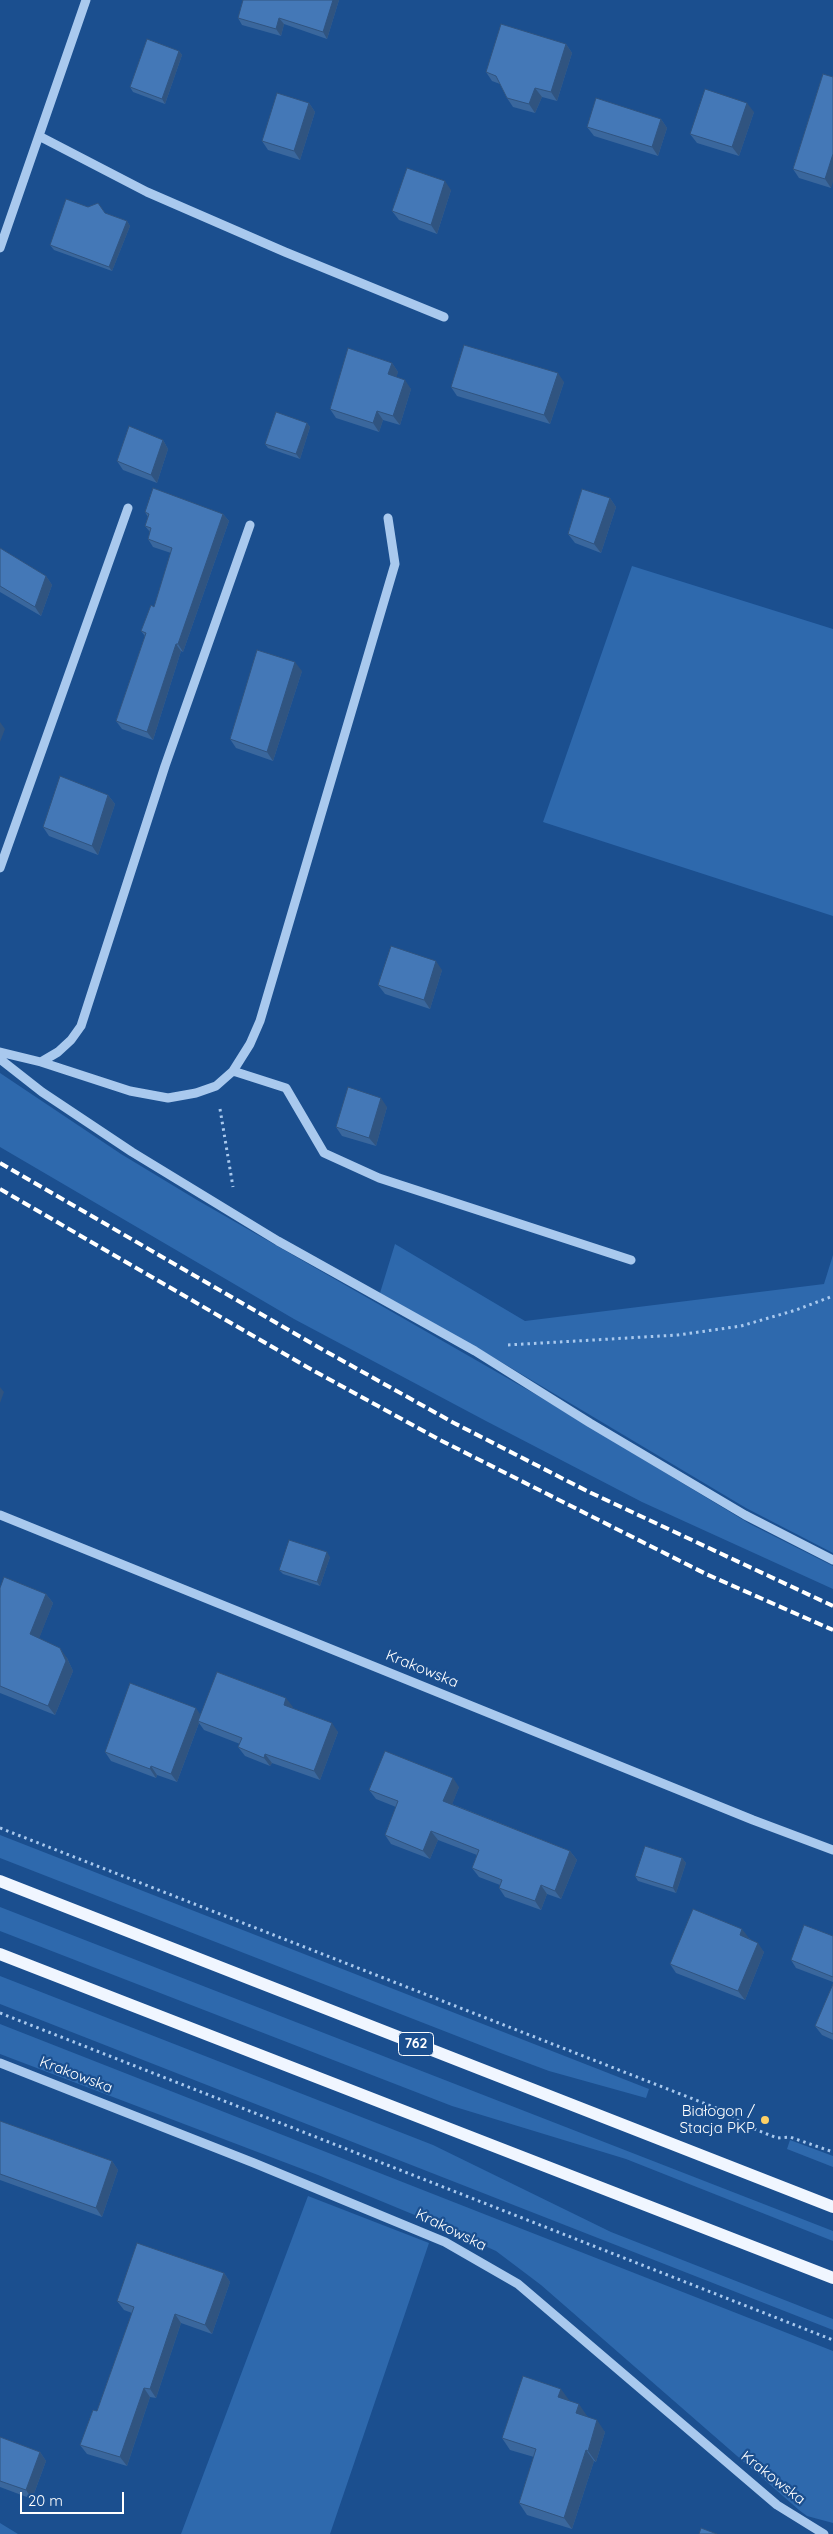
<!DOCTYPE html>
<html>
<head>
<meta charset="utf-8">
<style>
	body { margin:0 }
	#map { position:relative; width:833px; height:2534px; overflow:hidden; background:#1b4f8f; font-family:Quicksand,sans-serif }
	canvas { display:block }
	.scale { position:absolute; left:20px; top:2492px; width:104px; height:22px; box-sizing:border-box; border:2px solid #fff; border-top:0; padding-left:6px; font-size:15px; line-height:18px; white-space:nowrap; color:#fff; -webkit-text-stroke:4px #1b4f8f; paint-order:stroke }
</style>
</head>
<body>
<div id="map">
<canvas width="833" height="2534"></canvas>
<div class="scale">20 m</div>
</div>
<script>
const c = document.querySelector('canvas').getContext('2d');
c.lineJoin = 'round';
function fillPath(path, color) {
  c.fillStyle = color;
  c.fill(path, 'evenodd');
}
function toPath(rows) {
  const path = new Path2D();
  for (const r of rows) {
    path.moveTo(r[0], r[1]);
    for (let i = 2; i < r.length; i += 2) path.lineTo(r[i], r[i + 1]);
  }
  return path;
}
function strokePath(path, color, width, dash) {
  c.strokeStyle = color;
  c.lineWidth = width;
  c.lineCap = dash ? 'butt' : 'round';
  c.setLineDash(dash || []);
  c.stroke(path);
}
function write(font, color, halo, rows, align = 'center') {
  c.font = font + ' Quicksand,sans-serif';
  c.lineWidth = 4.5;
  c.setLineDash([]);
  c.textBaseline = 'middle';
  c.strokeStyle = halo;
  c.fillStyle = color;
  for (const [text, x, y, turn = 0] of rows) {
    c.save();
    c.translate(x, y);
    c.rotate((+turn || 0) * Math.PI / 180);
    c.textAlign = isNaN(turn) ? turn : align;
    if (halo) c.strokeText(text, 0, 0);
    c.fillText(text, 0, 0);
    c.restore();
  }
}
const green = toPath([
	[632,566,833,629,833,916,543,822],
	[0,1073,121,1154,197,1200,535,1394,750,1524,833,1566,833,1589,642,1502,486,1421,294,1319,0,1147],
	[395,1244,525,1321,824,1284,833,1255,833,1553,746,1508,481,1350,380,1293],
	[0,1835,649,2089,646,2098,549,2071,498,2052,0,1858],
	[0,1907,833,2231,833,2241,626,2159,452,2106,0,1931],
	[0,1976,433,2145,611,2232,833,2319,833,2330,0,2004],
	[0,2024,833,2351,833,2523,807,2516,799,2510,541,2285,496,2251,434,2223,318,2175,0,2054],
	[790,2140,833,2156,833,2167,787,2149],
	[308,2196,429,2243,330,2534,181,2534],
	[0,2523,18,2534,0,2534]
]);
const path = toPath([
	[220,1109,233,1187],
	[508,1345,678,1335,741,1326,796,1310,833,1296],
	[0,1828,729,2113,742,2124,777,2138,790,2137,833,2152],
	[0,2013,833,2340]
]);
const minor = toPath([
	[39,136,147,192,285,252,444,317],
	[0,248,86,0],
	[0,868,128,508],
	[0,1052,41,1062,130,1091,168,1098,196,1093,216,1086,233,1071,250,1044,260,1021,395,564,388,518],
	[0,1059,42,1092,132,1152,278,1241,475,1351,590,1423,745,1515,833,1560],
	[41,1062,58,1052,71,1040,81,1026,165,766,250,525],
	[233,1071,286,1088,324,1153,379,1178,631,1260],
	[0,1515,753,1820,833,1850],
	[0,2063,254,2163,445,2242,518,2284,777,2505,824,2534]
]);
const major = toPath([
	[0,1881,833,2207],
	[0,1954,833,2278]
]);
const rail = toPath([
	[0,1163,318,1347,454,1423,587,1491,833,1606],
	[0,1189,307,1367,440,1440,706,1574,833,1630]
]);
const wall = toPath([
	[339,0,327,39,284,24,281,36,242,25,238,18],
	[566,44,572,53,557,101,542,97,535,113,513,107,507,98,500,84,492,81,486,72],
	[179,51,182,55,165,104,133,92,130,87],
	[823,74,831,188,799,178,793,169],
	[309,103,315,112,300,160,268,150,262,141],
	[754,112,739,156,697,143,690,134],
	[661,119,667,128,658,156,594,136,587,127],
	[451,190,437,234,399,220,392,211],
	[105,213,127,221,130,226,112,271,54,250,50,245],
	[392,363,398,372,396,377,411,389,400,425,383,420,379,432,336,418,330,409],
	[564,382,550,424,457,396,451,387],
	[307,423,310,427,300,459,268,448,265,444],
	[163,440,168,449,157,483,123,470,117,461],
	[610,498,616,507,601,553,575,543,568,534],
	[145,512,223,514,229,521,183,652,181,651,153,740,122,729,116,721,145,636,141,631,154,607,171,553,153,547,148,539,150,532,145,526,148,517],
	[0,548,46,576,52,585,41,616,0,592],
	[302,671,273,761,236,748,230,739],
	[108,795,115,804,98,855,49,836,43,827],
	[442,970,430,1009,385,994,378,985],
	[387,1107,376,1146,342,1136,336,1127],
	[330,1557,320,1586,283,1574,279,1570],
	[0,1588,46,1594,53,1603,39,1638,67,1658,73,1671,55,1715,0,1693],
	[293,1707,292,1708,338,1732,320,1780,272,1763,270,1766,245,1756,238,1747,240,1744,204,1730,199,1723,177,1782,157,1775,156,1778,111,1761,105,1752,200,1715],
	[459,1787,452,1804,570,1851,577,1860,561,1899,547,1894,541,1910,505,1897,499,1888,500,1885,479,1877,472,1868,477,1855,438,1840,430,1859,391,1844,385,1835,396,1807,376,1799,369,1790],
	[682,1858,686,1863,676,1893,638,1881,635,1876],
	[833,1936,833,1982,796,1968,791,1960],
	[749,1938,764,1952,745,2000,676,1973,670,1964],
	[833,1984,833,2040,822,2035,815,2026],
	[0,2121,112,2161,118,2170,102,2217,0,2180],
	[224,2273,230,2282,212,2334,181,2323,156,2398,150,2397,127,2466,87,2454,80,2445,97,2411,132,2313,124,2310,117,2301],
	[569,2400,569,2401,587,2416,586,2416,605,2432,596,2462,594,2461,572,2529,527,2515,519,2503,534,2457,510,2450,502,2438],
	[0,2437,40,2452,46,2461,32,2499,0,2487]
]);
const shadedWall = toPath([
	[333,0,339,0,327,39,323,32],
	[279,18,284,24,281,36,276,29],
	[566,44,572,53,557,101,551,92],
	[179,51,182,55,165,104,162,99],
	[535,88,542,97,535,113,529,104],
	[309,103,315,112,300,160,294,151],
	[747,103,754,112,739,156,732,147],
	[661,119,667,128,658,156,652,147],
	[833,154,833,182,831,188,825,179],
	[445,181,451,190,437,234,431,225],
	[127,221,130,226,112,271,109,267],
	[392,363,398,372,395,383,388,374],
	[558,373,564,382,550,424,544,415],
	[405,380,411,389,400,425,393,416],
	[377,411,383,420,379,432,373,423],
	[307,423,310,427,300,459,296,454],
	[163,440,168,449,157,483,151,475],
	[610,498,616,507,601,553,594,544],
	[223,514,229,521,183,652,178,644],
	[46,576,52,585,41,616,35,607],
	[176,644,181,651,153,740,147,732],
	[295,662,302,671,273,761,267,752],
	[0,722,5,729,0,742],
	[108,795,115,804,98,855,92,846],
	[436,961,442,970,430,1009,424,1000],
	[381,1098,387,1107,376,1146,369,1138],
	[0,1387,4,1392,0,1403],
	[327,1552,330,1557,320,1586,317,1582],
	[46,1594,53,1603,37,1644,30,1634],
	[60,1648,67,1658,73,1671,55,1715,48,1706],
	[286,1698,293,1707,291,1714,284,1705],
	[196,1708,202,1717,198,1721,199,1723,177,1782,171,1774],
	[332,1723,338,1732,320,1780,314,1771],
	[265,1754,272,1763,270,1766,264,1758],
	[151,1766,157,1775,156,1778,150,1769],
	[453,1778,459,1787,450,1810,443,1801],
	[431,1831,438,1840,430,1859,423,1851],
	[570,1851,577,1860,561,1899,555,1891],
	[682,1858,686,1863,676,1893,673,1888],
	[541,1885,547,1894,541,1910,535,1901],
	[742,1929,749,1938,746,1944,740,1935],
	[758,1943,764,1952,745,2000,738,1991],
	[112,2161,118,2170,102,2217,96,2208],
	[224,2273,230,2282,212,2334,205,2325],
	[175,2314,181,2323,156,2398,150,2389],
	[144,2388,150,2397,127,2466,120,2457],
	[561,2389,569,2400,566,2409,558,2397],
	[579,2404,587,2416,584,2424,576,2413],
	[597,2420,605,2432,596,2462,588,2451],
	[586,2450,594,2461,572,2529,564,2518],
	[40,2452,46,2461,32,2499,26,2490]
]);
const building = toPath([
	[243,0,333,0,323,32,279,18,276,29,238,18,243,0],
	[501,24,566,44,551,92,535,88,529,104,507,98,496,76,486,72,501,24],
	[147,39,179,51,162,99,130,87,147,39],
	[823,74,833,77,833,154,825,179,793,169,823,74],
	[705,89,747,103,732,147,690,134,705,89],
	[277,93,309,103,294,151,262,141,277,93],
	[596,98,661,119,652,147,587,127,596,98],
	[407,168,445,181,431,225,392,211,407,168],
	[66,199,88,207,98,203,105,213,127,221,109,267,50,245,66,199],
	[464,345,558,373,544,415,451,387,464,345],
	[348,348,392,363,388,374,405,380,393,416,377,411,373,423,330,409,348,348],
	[276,412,307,423,296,454,265,444,276,412],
	[129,426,163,440,151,475,117,461,129,426],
	[153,488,223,514,178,644,176,644,147,732,116,721,146,633,141,631,151,605,154,607,172,548,148,539,151,528,145,526,149,514,145,512,153,488],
	[582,489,610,498,594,544,568,534,582,489],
	[0,548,46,576,35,607,0,586,0,548],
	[257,650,295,662,267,752,230,739,257,650],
	[60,776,108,795,92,846,43,827,60,776],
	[391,946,436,961,424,1000,378,985,391,946],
	[348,1087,381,1098,369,1138,336,1127,348,1087],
	[289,1540,327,1552,317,1582,279,1570,289,1540],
	[4,1577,46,1594,30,1634,60,1648,66,1661,48,1706,0,1686,0,1588,4,1577],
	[217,1672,286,1698,284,1705,332,1723,314,1771,265,1754,264,1758,238,1747,242,1738,198,1721,217,1672],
	[130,1683,196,1708,171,1774,151,1766,150,1769,105,1752,130,1683],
	[385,1751,453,1778,443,1801,570,1851,555,1891,541,1885,535,1901,499,1888,502,1880,472,1868,479,1850,431,1831,423,1851,385,1835,398,1801,369,1790,385,1751],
	[645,1846,682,1858,673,1888,635,1876,645,1846],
	[693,1909,742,1929,740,1935,758,1943,738,1991,670,1964,693,1909],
	[804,1925,833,1936,833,1977,791,1960,804,1925],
	[833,1984,833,2034,815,2026,833,1984],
	[0,2121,112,2161,96,2208,0,2174,0,2121],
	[137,2243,224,2273,205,2325,175,2314,150,2389,144,2388,120,2457,80,2445,93,2410,97,2411,134,2307,117,2301,137,2243],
	[523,2376,561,2389,558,2397,579,2404,576,2413,597,2420,588,2451,586,2450,564,2518,519,2503,536,2449,502,2438,523,2376],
	[0,2437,40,2452,26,2490,0,2481,0,2437],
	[701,2528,717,2534,699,2534,701,2528]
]);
const markers = [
	[765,2120,5,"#ffd166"]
];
const shields = [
	[416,2044,35]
];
const shieldNames = [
	["762",416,2044]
];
const streetNames = [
	["Krakowska",422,1669,22],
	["Krakowska",76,2075,21],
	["Krakowska",451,2230,26],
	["Krakowska",773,2478,38]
];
const poiNames = [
	["Białogon /",755,2111],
	["Stacja PKP",755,2128]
];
fillPath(green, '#2e69ad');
strokePath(path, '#a9c9ee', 3, [2.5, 4]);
strokePath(minor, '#a9c9ee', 9);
strokePath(major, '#f0f6ff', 12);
strokePath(rail, '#fff', 4, [9, 4]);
fillPath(wall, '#3a679d');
fillPath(shadedWall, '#305480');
fillPath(building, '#4478b7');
strokePath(building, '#305480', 1);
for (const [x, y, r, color] of markers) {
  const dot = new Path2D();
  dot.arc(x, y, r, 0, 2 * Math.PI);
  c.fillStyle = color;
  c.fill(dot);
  strokePath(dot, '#1b4f8f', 2);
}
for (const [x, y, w] of shields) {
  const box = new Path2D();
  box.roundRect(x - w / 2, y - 11.5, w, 23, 4);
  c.fillStyle = '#1b4f8f';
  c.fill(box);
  strokePath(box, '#fff', 1);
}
write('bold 14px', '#fff', null, shieldNames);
write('15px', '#fff', '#1b4f8f', streetNames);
write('15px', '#fff', '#1b4f8f', poiNames, 'right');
</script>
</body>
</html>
